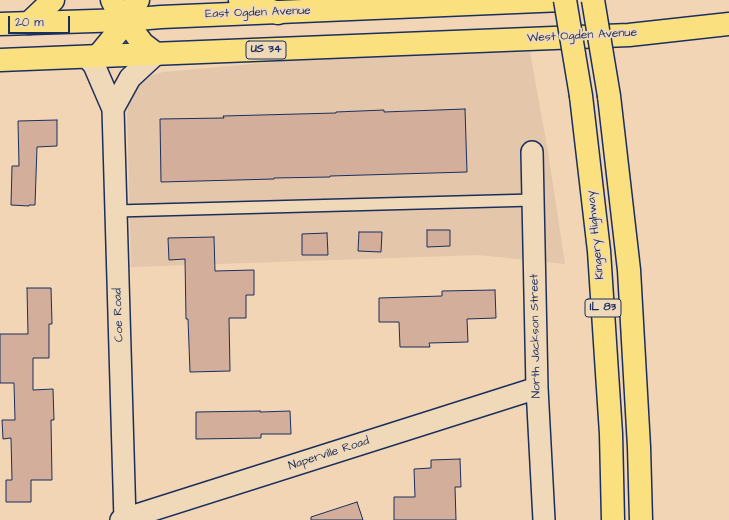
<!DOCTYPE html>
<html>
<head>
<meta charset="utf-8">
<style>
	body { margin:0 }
	#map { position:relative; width:729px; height:520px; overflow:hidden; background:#f1d5b4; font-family:"Architects Daughter",sans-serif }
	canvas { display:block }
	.scale { position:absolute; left:8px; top:16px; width:62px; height:18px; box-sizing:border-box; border:2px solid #1b2f5e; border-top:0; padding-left:5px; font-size:12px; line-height:14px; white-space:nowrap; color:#1b2f5e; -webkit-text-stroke:3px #f0d9b8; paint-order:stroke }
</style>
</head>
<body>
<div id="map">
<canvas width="729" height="520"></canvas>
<div class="scale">20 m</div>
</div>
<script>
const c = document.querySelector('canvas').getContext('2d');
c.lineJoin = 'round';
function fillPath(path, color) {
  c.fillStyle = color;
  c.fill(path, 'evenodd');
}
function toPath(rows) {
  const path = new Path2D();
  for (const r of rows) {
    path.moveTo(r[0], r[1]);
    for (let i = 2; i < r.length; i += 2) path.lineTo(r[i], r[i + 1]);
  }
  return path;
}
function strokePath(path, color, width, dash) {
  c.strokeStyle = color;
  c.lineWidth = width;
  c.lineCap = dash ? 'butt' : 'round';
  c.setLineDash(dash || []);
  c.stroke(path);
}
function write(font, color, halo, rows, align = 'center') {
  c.font = font + ' "Architects Daughter",sans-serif';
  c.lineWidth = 4;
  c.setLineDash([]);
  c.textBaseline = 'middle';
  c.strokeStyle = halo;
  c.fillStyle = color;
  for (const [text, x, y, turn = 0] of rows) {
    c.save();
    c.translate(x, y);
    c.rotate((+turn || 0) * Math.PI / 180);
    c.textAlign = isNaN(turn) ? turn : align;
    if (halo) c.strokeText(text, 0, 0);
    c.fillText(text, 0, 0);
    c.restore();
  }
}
const built = toPath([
	[530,52,548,152,565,264,479,255,131,267,127,115,129,98,136,85,149,76,163,72,296,60]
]);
const building = toPath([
	[465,109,467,172,330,176,330,177,274,178,274,179,161,182,160,119,224,118,223,116,336,113,336,112,384,110,384,112,465,109],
	[57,120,57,146,37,147,35,205,29,205,29,206,11,205,12,166,19,166,18,121,57,120],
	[427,230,450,230,450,246,427,247,427,230],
	[359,232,382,232,381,252,358,251,359,232],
	[327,233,328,255,302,255,302,234,327,233],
	[214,237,215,271,254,270,254,295,246,295,246,318,229,318,230,371,190,372,188,319,186,319,185,259,169,260,168,238,214,237],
	[27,288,51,288,52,324,49,324,49,358,33,358,33,390,53,389,54,420,51,420,52,480,31,480,31,502,6,502,6,480,12,480,11,438,3,439,2,420,15,420,14,383,0,383,0,334,28,334,27,288],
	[495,290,496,318,467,319,468,342,429,343,430,347,400,347,399,322,379,322,379,298,442,296,442,291,495,290],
	[260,411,260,412,290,411,291,434,261,434,261,438,196,439,196,412,260,411],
	[460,459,461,487,455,487,456,520,394,520,394,497,415,497,414,469,431,468,431,460,460,459],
	[357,502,363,520,311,520,311,517,357,502]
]);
const lane = toPath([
	[116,211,533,200]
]);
const street = toPath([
	[87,57,94,65,113,109,125,520],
	[113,109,130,78,156,54],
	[532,152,537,388,544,520],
	[121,520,537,388]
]);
const primary = toPath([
	[0,24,125,20,161,17,563,0],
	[0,60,629,35,729,24]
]);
const highway = toPath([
	[112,0,117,10,125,20,143,44,156,54],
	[240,0,278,13],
	[29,23,53,0],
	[98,56,117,33,138,0],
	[581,96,599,251,611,434,613,520],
	[609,96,629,270,639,447,641,520]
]);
const highwayBridge = toPath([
	[565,0,581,96],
	[593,0,609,96]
]);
const shields = [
	[266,50,40],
	[603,308,36]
];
const shieldNames = [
	["US 34",266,50],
	["IL 83",603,308]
];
const streetNames = [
	["East Ogden Avenue",258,13,-2],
	["West Ogden Avenue",582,36,-3],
	["Kingery Highway",596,235,-96],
	["Coe Road",119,315,-92],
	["North Jackson Street",536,336,-91],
	["Naperville Road",329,454,-18]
];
fillPath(built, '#e4c6aa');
fillPath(building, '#d3ae9a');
strokePath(building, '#1b2f5e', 1);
strokePath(lane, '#1b2f5e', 14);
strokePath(street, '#1b2f5e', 24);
strokePath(primary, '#1b2f5e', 25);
strokePath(highway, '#1b2f5e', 25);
strokePath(lane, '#f0d9b8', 11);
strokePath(street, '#f0d9b8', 21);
strokePath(primary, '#fbe080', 22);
strokePath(highway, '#fbe080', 22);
strokePath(highwayBridge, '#1b2f5e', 25, []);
strokePath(highwayBridge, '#fbe080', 22);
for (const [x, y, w] of shields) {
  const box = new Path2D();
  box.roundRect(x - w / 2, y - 9, w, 18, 3);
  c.fillStyle = '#f0d9b8';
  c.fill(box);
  strokePath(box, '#1b2f5e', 1);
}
write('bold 11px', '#1b2f5e', null, shieldNames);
write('12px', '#1b2f5e', '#f0d9b8', streetNames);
</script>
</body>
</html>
